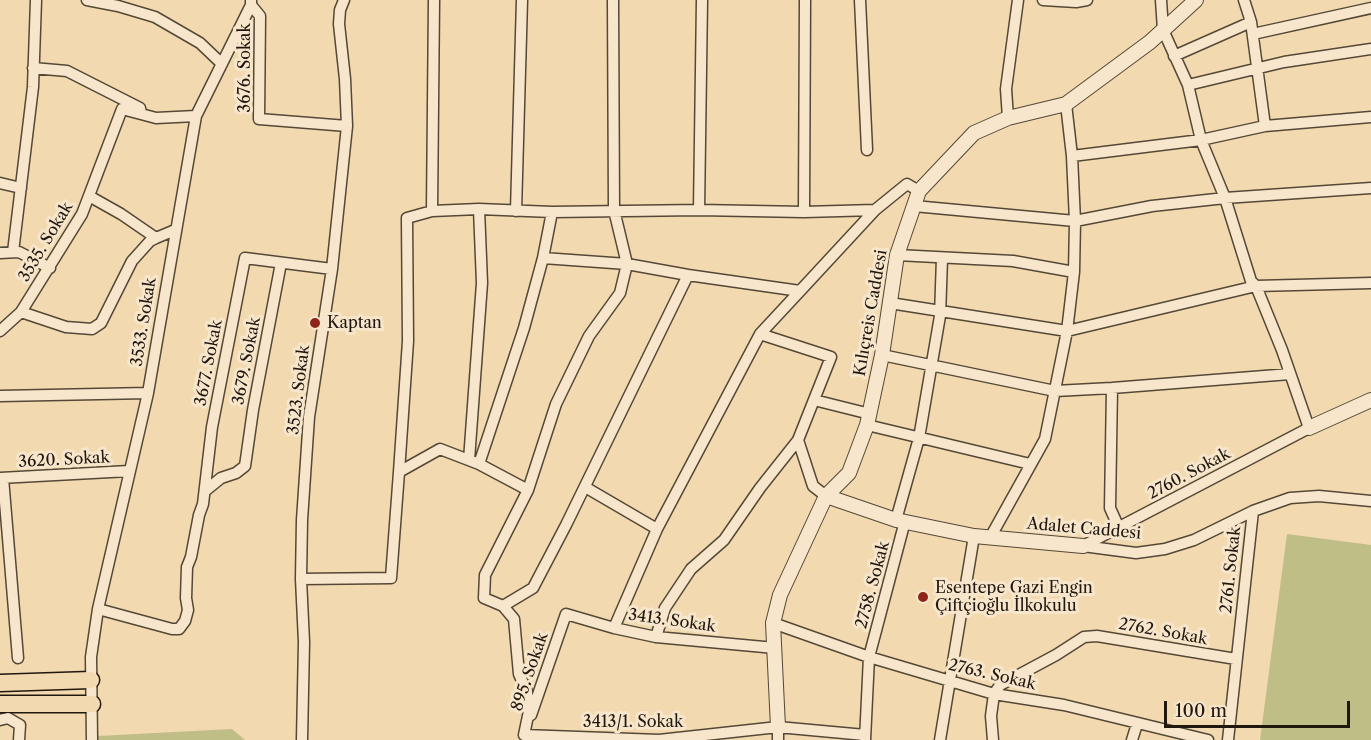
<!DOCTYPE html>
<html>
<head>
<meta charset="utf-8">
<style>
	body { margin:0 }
	#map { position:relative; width:1371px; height:740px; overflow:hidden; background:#f2d9af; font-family:"Libre Caslon Text",serif }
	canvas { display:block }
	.scale { position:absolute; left:1164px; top:701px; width:186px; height:27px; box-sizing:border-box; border:3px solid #20170f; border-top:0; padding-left:8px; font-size:18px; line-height:21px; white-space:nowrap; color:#20170f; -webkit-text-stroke:4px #f7e6cb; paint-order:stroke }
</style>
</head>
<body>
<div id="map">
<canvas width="1371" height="740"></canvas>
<div class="scale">100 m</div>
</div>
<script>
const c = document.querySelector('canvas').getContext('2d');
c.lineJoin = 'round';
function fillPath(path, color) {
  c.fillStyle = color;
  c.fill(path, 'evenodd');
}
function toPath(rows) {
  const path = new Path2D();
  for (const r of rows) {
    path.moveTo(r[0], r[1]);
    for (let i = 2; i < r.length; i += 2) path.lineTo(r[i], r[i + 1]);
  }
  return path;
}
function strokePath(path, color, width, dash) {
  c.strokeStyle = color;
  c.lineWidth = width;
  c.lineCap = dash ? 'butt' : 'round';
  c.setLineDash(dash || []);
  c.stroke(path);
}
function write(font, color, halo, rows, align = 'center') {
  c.font = font + ' "Libre Caslon Text",serif';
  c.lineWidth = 6;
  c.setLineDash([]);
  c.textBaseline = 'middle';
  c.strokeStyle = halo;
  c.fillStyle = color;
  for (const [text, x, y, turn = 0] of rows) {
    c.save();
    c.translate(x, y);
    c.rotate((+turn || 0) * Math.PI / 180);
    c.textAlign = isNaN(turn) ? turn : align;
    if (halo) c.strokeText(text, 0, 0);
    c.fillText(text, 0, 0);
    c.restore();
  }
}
const green = toPath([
	[1287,534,1371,545,1371,740,1260,740],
	[232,729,245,740,98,740,98,736]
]);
const minor = toPath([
	[87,0,118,6,155,17,200,43,222,64],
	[613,0,614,210,627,264,620,293,589,336,556,404,528,490,485,575,484,598,503,606,514,619,519,674,527,692,529,711,524,735,659,740,778,727,865,735],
	[860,0,867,150],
	[1043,0,1076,2,1087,0],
	[1244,0,1251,22],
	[251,5,260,16,259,119,347,126],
	[1253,34,1371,8],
	[1174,56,1251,22,1265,126],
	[33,68,67,71,140,108,141,114,156,118,196,116],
	[1188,85,1284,62,1371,49],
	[1008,118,1006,89,1018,0],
	[1072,156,1201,140,1265,126,1371,117],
	[0,183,21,188],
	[89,196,121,214,156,238,175,230],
	[914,206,1075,221,1152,206,1225,198,1371,188],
	[699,210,804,212,875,210],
	[432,211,434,0],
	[516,211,522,0],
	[804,212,805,0],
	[13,252,33,87,36,0],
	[0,253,19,252,50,268],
	[897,255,1013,261,1074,272],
	[543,258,552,212],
	[890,303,1067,331,1256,286,1371,283],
	[21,312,66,327,92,329,101,323,132,261,150,241,156,238],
	[0,331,21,312,82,214,122,109,141,114],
	[760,334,831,357,798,440,813,486,826,496],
	[882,355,1055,391,1112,388,1290,374],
	[1112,388,1110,508,1119,528],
	[0,396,148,393],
	[814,400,870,414],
	[867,425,1030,464],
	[469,460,482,283,479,209],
	[479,464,524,328,543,258,627,264,688,275,800,291,875,210,907,184,919,191],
	[0,478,129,471],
	[3,478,18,658],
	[585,487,657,529],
	[528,490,479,464,440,449,399,472,408,341,407,218,432,211,479,209,552,212,699,210,702,0],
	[205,491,221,478,236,473,245,466,253,410,281,263],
	[896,520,919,438,940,316,942,258],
	[991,536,1045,439,1067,331,1074,272,1075,221,1072,156,1066,104],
	[1083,546,1309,428,1282,350,1256,286,1251,281,1225,198,1201,140,1188,85,1163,30,1161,0],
	[1083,546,1136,553,1165,549,1194,540,1253,511,1290,498,1319,496,1371,501],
	[301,579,391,578,399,472],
	[503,606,533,588,566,525,688,275],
	[98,609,172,629,179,629,185,621,188,610,186,598,187,567,191,557,199,515,203,504,212,427,245,258,332,269],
	[773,623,869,657,994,694,1064,705,1208,740],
	[614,628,657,529,760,334,800,291],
	[656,637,665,608,691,569,724,540,760,488,798,440],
	[531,715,566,614,614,628,656,637,775,648],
	[0,720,8,718,20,725,19,740],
	[778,727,778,740],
	[92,740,91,657,98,609,148,393,196,116,251,5,251,0],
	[302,740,304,642,301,579,302,520,309,417,332,269,347,126,345,79,339,24,340,10,344,0],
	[865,740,869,657,905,521],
	[940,740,974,536],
	[993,740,991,716,994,694,1000,685,1056,655,1084,637,1097,636,1236,659],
	[1132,740,1137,724],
	[1228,740,1253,511]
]);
const tertiary = toPath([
	[1309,428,1371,400],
	[826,496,896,520,974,536,1083,546],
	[778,727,773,623,780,595,826,496,849,473,867,425,882,355,897,255,919,191,974,133,1008,118,1066,104,1150,42,1196,0]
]);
const primary = toPath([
	[0,683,91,680],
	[0,704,92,704]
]);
const markers = [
	[315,323,6,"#8f2418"],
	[923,597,6,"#8f2418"]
];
const streetNames = [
	["3676. Sokak",245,68,-90],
	["3535. Sokak",46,242,-59],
	["Kılıçreis Caddesi",871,313,-80],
	["3533. Sokak",144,322,-81],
	["3679. Sokak",247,361,-79],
	["3677. Sokak",209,363,-79],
	["3523. Sokak",299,390,-83],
	["3620. Sokak",64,460,-3],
	["2760. Sokak",1189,474,-28],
	["Adalet Caddesi",1084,529,5],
	["2761. Sokak",1231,570,-84],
	["2758. Sokak",873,585,-75],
	["3413. Sokak",672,621,8],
	["2762. Sokak",1163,632,10],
	["895. Sokak",530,672,-71],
	["2763. Sokak",992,675,13],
	["3413/1. Sokak",633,722]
];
const poiNames = [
	["Kaptan",327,323],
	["Esentepe Gazi Engin",935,588],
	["Çiftçioğlu İlkokulu",935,606]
];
fillPath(green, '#bfbe87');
strokePath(minor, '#544837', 13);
strokePath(tertiary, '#544837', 16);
strokePath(primary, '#20170f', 19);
strokePath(minor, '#f7e6cb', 10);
strokePath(tertiary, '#f7e6cb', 14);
strokePath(primary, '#f2d9af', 16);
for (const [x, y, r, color] of markers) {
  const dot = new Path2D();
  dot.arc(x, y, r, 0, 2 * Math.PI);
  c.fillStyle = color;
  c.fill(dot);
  strokePath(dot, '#f7e6cb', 2);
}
write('16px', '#20170f', '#f7e6cb', streetNames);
write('16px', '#20170f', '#f7e6cb', poiNames, 'left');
</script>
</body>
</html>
